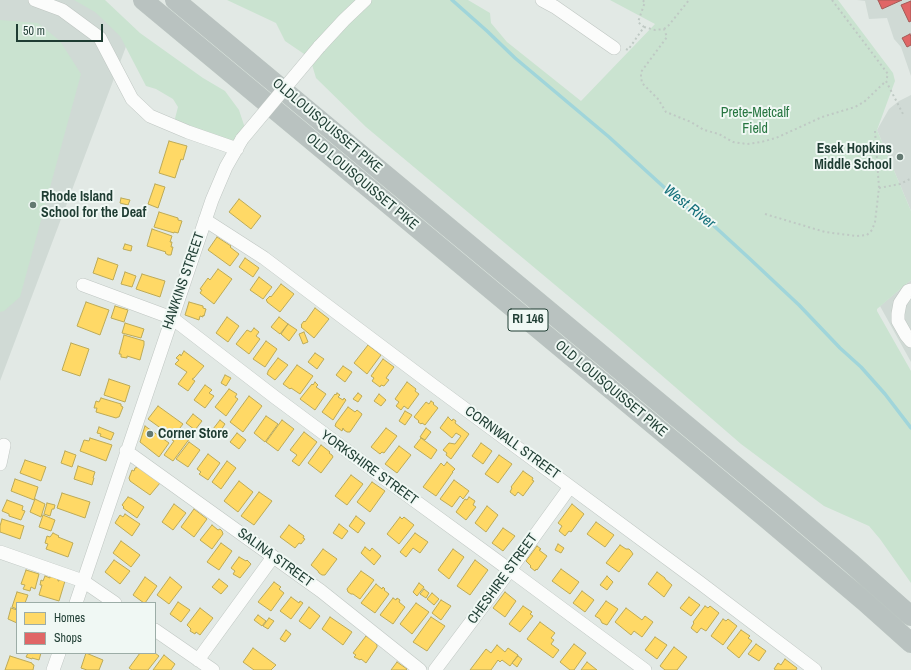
<!DOCTYPE html>
<html>
<head>
<meta charset="utf-8">
<style>
	body { margin:0 }
	#map { position:relative; width:911px; height:670px; overflow:hidden; background:#e2e9e5; font-family:"Archivo Narrow",sans-serif }
	canvas { display:block }
	.legend { position:absolute; left:16px; top:602px; width:140px; height:52px; box-sizing:border-box; background:#f0f8f4; border:1px solid #9cada7; margin:0; padding:5px 7px; list-style:none; font-size:12px; color:#1f3d33 }
	.legend li { display:flex; align-items:center; gap:8px; height:20px }
	.legend b { width:20px; border:1px solid #9cada7 }
	.scale { position:absolute; left:16px; top:24px; width:87px; height:18px; box-sizing:border-box; border:2px solid #1f3d33; border-top:0; padding-left:5px; font-size:12px; line-height:14px; white-space:nowrap; color:#1f3d33; -webkit-text-stroke:3px #f0f8f4; paint-order:stroke }
</style>
</head>
<body>
<div id="map">
<canvas width="911" height="670"></canvas>
<ul class="legend">
<li><b style="height:11px;background:#ffd966"></b>Homes</li>
<li><b style="height:11px;background:#e06666"></b>Shops</li>
</ul>
<div class="scale">50 m</div>
</div>
<script>
const c = document.querySelector('canvas').getContext('2d');
c.lineJoin = 'round';
function fillPath(path, color) {
  c.fillStyle = color;
  c.fill(path, 'evenodd');
}
function toPath(rows) {
  const path = new Path2D();
  for (const r of rows) {
    path.moveTo(r[0], r[1]);
    for (let i = 2; i < r.length; i += 2) path.lineTo(r[i], r[i + 1]);
  }
  return path;
}
function strokePath(path, color, width, dash) {
  c.strokeStyle = color;
  c.lineWidth = width;
  c.lineCap = dash ? 'butt' : 'round';
  c.setLineDash(dash || []);
  c.stroke(path);
}
function write(font, color, halo, rows, align = 'center') {
  c.font = font + ' "Archivo Narrow",sans-serif';
  c.lineWidth = 4;
  c.setLineDash([]);
  c.textBaseline = 'middle';
  c.strokeStyle = halo;
  c.fillStyle = color;
  for (const [text, x, y, turn = 0] of rows) {
    c.save();
    c.translate(x, y);
    c.rotate((+turn || 0) * Math.PI / 180);
    c.textAlign = isNaN(turn) ? turn : align;
    if (halo) c.strokeText(text, 0, 0);
    c.fillText(text, 0, 0);
    c.restore();
  }
}
const built = toPath([
	[0,0,98,0,133,28,0,381],
	[857,0,911,0,911,76,901,47,894,39,887,18,869,19,865,1],
	[911,95,911,211,877,130,889,109,899,101],
	[911,280,911,362,880,306]
]);
const green = toPath([
	[74,0,105,0,140,33,203,78,225,91,239,110,246,131,241,145,172,130,178,107,173,99,156,89,146,86,120,36,95,12],
	[227,0,468,0,490,13,491,23,507,42,581,101,655,24,610,0,838,0,893,73,895,81,877,130,911,211,911,280,877,309,877,311,911,371,911,583,880,539,869,526,824,506,741,444,615,335,366,127,316,78,310,58,285,41,276,23],
	[0,20,38,23,60,41,81,74,20,297,4,311,0,312]
]);
const homes = toPath([
	[169,141,187,146,183,160,181,159,175,178,159,173,169,141],
	[155,184,165,187,158,208,148,204,155,184],
	[121,198,130,200,128,205,120,203,121,198],
	[239,199,261,216,251,229,229,212,239,199],
	[159,212,178,218,178,220,182,221,178,233,174,232,174,233,154,227,159,212],
	[152,229,172,236,170,242,172,242,171,247,173,247,171,255,168,255,165,253,166,252,147,246,152,229],
	[217,237,231,246,230,247,239,254,230,266,208,250,217,237],
	[125,244,132,246,131,251,123,249,125,244],
	[98,258,118,265,113,280,93,273,98,258],
	[245,258,259,268,253,277,239,267,245,258],
	[218,269,232,279,214,304,200,293,202,290,200,289,208,278,210,280,218,269],
	[125,272,136,276,132,287,121,284,125,272],
	[142,274,165,281,160,297,136,289,142,274],
	[259,277,272,287,263,299,250,290,259,277],
	[281,284,294,294,280,312,267,302,267,301,266,300,270,296,271,297,281,284],
	[86,302,109,310,100,335,77,326,86,302],
	[189,302,203,306,203,308,206,309,204,316,203,315,203,317,200,316,199,320,185,315,189,302],
	[115,306,128,310,124,322,111,318,115,306],
	[315,308,329,319,314,338,301,327,302,326,301,325,304,321,305,322,315,308],
	[227,317,239,326,228,342,216,333,227,317],
	[279,317,288,324,280,334,271,327,279,317],
	[125,323,144,329,141,338,122,333,125,323],
	[288,324,297,330,289,341,281,334,288,324],
	[254,328,259,332,256,336,260,339,249,354,236,344,247,330,251,332,254,328],
	[304,332,308,342,303,344,299,334,304,332],
	[124,335,144,341,144,345,140,360,127,356,127,358,121,357,121,354,119,354,124,335],
	[266,341,277,349,265,367,253,359,266,341],
	[71,343,89,349,80,376,62,370,71,343],
	[368,345,381,355,367,374,354,363,368,345],
	[184,351,204,366,194,378,192,379,195,381,188,391,178,384,187,372,175,364,179,360,176,358,180,354,181,356,184,351],
	[315,353,324,359,317,369,308,362,315,353],
	[278,358,288,365,275,380,267,374,268,372,268,371,278,358],
	[383,359,394,367,386,378,389,380,384,386,381,385,380,387,372,381,374,378,371,376,383,359],
	[297,365,313,376,300,394,291,388,290,389,283,384,297,365],
	[343,366,352,372,345,382,336,375,343,366],
	[225,375,231,378,226,386,221,383,225,375],
	[109,379,130,386,125,402,104,395,109,379],
	[315,382,318,385,316,387,326,394,315,410,300,399,312,384,313,385,315,382],
	[407,382,416,389,415,391,419,394,408,409,404,406,401,410,396,406,399,402,395,399,407,382],
	[205,385,212,390,209,393,214,396,205,408,194,400,205,385],
	[229,389,237,394,235,397,238,399,226,416,215,407,229,389],
	[337,393,340,395,338,397,343,400,344,398,346,400,333,420,322,412,335,394,336,395,337,393],
	[358,393,362,396,358,402,353,399,358,393],
	[379,394,386,400,381,406,374,401,379,394],
	[249,396,262,406,243,432,230,422,249,396],
	[101,398,121,404,121,406,123,407,119,417,118,417,116,418,96,412,97,408,94,408,96,401,99,402,101,398],
	[431,401,434,403,433,404,438,408,425,425,422,423,421,424,418,422,419,421,414,417,426,402,429,404,431,401],
	[158,406,183,424,173,437,148,419,158,406],
	[348,407,355,412,357,410,362,414,361,416,350,432,347,432,344,430,343,428,342,431,335,426,336,423,348,407],
	[405,411,412,415,405,425,399,421,405,411],
	[193,414,202,421,195,430,186,423,193,414],
	[266,416,278,424,265,442,254,433,266,416],
	[448,417,452,421,453,419,456,421,455,423,469,434,451,459,446,455,447,453,443,450,449,443,455,444,461,436,456,433,452,438,440,428,448,417],
	[220,420,225,424,219,433,213,429,220,420],
	[282,420,294,429,278,451,266,442,282,420],
	[145,426,169,443,159,457,140,442,145,426],
	[99,427,114,433,111,440,100,436,101,434,97,433,99,427],
	[386,428,397,436,384,453,382,452,380,454,371,447,386,428],
	[426,428,431,432,425,440,420,437,426,428],
	[179,430,190,438,173,461,164,455,174,441,172,440,179,430],
	[304,432,317,442,299,466,292,461,297,455,290,450,304,432],
	[237,433,246,440,239,449,230,442,237,433],
	[90,438,112,445,106,461,80,451,84,440,89,441,90,438],
	[421,438,437,450,431,459,414,447,421,438],
	[189,442,200,450,188,467,176,459,189,442],
	[481,443,492,451,483,464,472,456,481,443],
	[321,445,330,452,329,453,332,455,333,457,321,473,308,463,321,445],
	[399,446,411,455,397,473,385,464,399,446],
	[65,451,76,455,72,467,61,463,65,451],
	[208,454,220,463,208,480,199,474,201,472,197,469,208,454],
	[499,455,512,464,498,483,485,474,499,455],
	[25,460,46,467,41,481,20,473,25,460],
	[227,461,236,468,221,489,212,482,227,461],
	[447,462,455,469,452,472,453,472,436,496,423,487,441,463,444,466,447,462],
	[78,466,95,472,93,478,94,478,92,485,74,479,78,466],
	[139,467,160,483,150,495,130,481,129,478,132,470,134,471,135,468,139,467],
	[523,471,533,478,532,480,534,481,523,496,518,492,515,496,510,492,512,488,511,487,523,471],
	[351,475,363,484,347,505,335,496,351,475],
	[15,479,38,487,34,500,11,491,15,479],
	[454,480,469,491,463,499,460,496,452,507,440,499,454,480],
	[239,481,253,492,238,512,224,501,239,481],
	[372,482,385,491,370,512,357,502,372,482],
	[259,492,272,501,254,525,241,516,259,492],
	[62,493,90,502,85,518,57,508,62,493],
	[128,497,130,498,131,498,144,507,137,518,123,508,124,507,122,505,128,497],
	[469,497,475,501,473,505,476,507,466,520,456,512,465,499,467,500,469,497],
	[35,499,45,504,41,517,30,512,35,499],
	[7,500,23,506,22,510,25,511,21,520,9,516,9,514,2,511,7,500],
	[47,503,55,505,54,509,52,509,50,516,44,514,47,503],
	[174,504,186,513,173,530,162,522,174,504],
	[572,504,584,514,571,532,569,531,565,536,559,531,562,526,558,523,572,504],
	[487,506,498,515,486,532,475,523,487,506],
	[194,509,207,519,194,537,181,527,194,509],
	[125,514,140,524,132,536,115,523,120,515,123,517,125,514],
	[43,515,55,520,51,531,39,527,43,515],
	[356,516,365,523,358,533,349,526,356,516],
	[400,517,402,519,404,517,414,525,399,544,387,534,400,517],
	[2,519,24,526,20,539,0,532,0,526,2,519],
	[596,522,614,535,605,547,587,534,596,522],
	[339,524,348,531,342,539,333,533,339,524],
	[212,525,218,530,220,529,222,531,223,534,212,549,200,540,212,525],
	[289,525,304,536,303,538,305,539,301,544,299,543,295,548,280,537,289,525],
	[503,528,515,536,503,551,492,543,503,528],
	[53,533,59,536,58,537,73,543,68,557,46,549,48,544,45,543,47,536,50,537,53,533],
	[415,533,428,542,420,553,413,548,406,557,400,552,415,533],
	[121,541,140,555,131,567,113,553,121,541],
	[221,543,232,551,219,570,207,562,221,543],
	[558,544,564,548,561,553,555,550,558,544],
	[620,545,626,549,629,549,631,551,633,554,619,572,606,563,620,545],
	[537,546,541,549,539,550,547,556,537,570,536,569,535,571,530,567,531,566,526,561,537,546],
	[365,547,370,551,372,548,381,556,374,565,361,553,365,547],
	[323,549,337,559,325,575,322,575,319,573,318,571,311,565,323,549],
	[453,549,464,557,449,579,438,570,453,549],
	[239,557,246,561,247,560,251,564,240,578,233,574,235,571,231,568,239,557],
	[114,560,130,571,120,584,105,572,114,560],
	[475,560,488,570,470,595,457,586,475,560],
	[561,569,579,582,570,594,552,581,561,569],
	[26,570,39,574,35,589,31,587,30,591,23,589,25,585,21,584,26,570],
	[361,571,374,580,360,599,353,594,351,594,348,592,347,589,361,571],
	[657,572,665,578,665,579,672,585,664,597,648,584,657,572],
	[45,576,50,578,50,576,58,579,58,581,59,581,59,579,65,581,59,601,39,595,42,585,40,585,41,580,43,581,45,576],
	[607,576,613,582,607,590,600,585,607,576],
	[145,577,157,586,145,603,144,603,133,595,145,577],
	[170,577,182,587,169,604,157,595,170,577],
	[219,579,228,586,221,594,212,587,219,579],
	[274,582,281,587,279,589,284,593,271,611,258,602,274,582],
	[419,583,424,587,417,596,413,592,419,583],
	[376,584,382,589,383,587,385,589,384,590,389,594,375,613,361,603,376,584],
	[424,589,429,593,426,598,420,594,424,589],
	[582,591,594,600,585,612,573,603,582,591],
	[17,592,28,595,25,603,17,603,17,609,12,607,17,592],
	[505,592,516,601,505,617,493,608,505,592],
	[432,593,439,599,434,605,427,599,432,593],
	[291,597,299,603,300,601,303,603,291,619,280,611,291,597],
	[689,597,700,605,691,616,680,608,689,597],
	[393,598,396,600,397,598,400,600,399,602,405,607,393,624,380,615,393,598],
	[441,600,451,606,441,620,432,613,441,600],
	[606,601,618,609,607,625,602,623,600,619,595,616,606,601],
	[178,602,190,610,181,622,170,614,178,602],
	[416,603,429,612,412,634,400,624,416,603],
	[523,606,532,612,530,614,533,616,520,632,509,624,523,606],
	[705,606,708,608,710,606,719,613,706,631,701,628,697,633,691,628,694,623,693,622,705,606],
	[309,607,320,616,310,629,299,621,309,607],
	[11,608,17,610,17,623,8,619,11,608],
	[200,608,213,618,200,635,196,632,195,634,190,631,191,629,187,625,200,608],
	[626,608,642,620,645,616,653,622,642,637,634,631,631,635,615,622,626,608],
	[258,615,266,621,262,626,254,620,258,615],
	[330,617,352,632,343,645,322,629,330,617],
	[431,617,445,626,427,651,413,642,431,617],
	[269,618,274,621,268,629,263,626,269,618],
	[723,619,726,621,728,619,737,626,723,645,711,636,723,619],
	[540,622,555,633,551,638,554,640,551,644,559,650,553,658,527,639,540,622],
	[286,630,291,634,285,642,280,639,286,630],
	[741,630,750,636,748,638,752,641,739,658,727,648,741,630],
	[366,636,374,642,377,645,377,647,366,663,361,659,360,660,354,657,356,655,353,653,366,636],
	[655,637,667,645,657,659,645,650,655,637],
	[574,644,586,653,574,670,570,670,560,662,574,644],
	[756,644,766,651,759,661,748,654,756,644],
	[497,645,505,652,508,648,518,655,510,666,502,660,500,662,498,660,491,670,470,670,486,649,491,653,497,645],
	[674,647,687,657,677,670,665,670,660,666,674,647],
	[253,648,276,665,271,670,254,670,243,662,253,648],
	[27,653,41,653,39,660,32,658,32,659,26,657,28,653,27,653],
	[86,653,103,660,99,670,87,670,81,668,86,653],
	[140,653,155,653,159,656,148,670,132,670,129,668,140,653],
	[164,655,175,664,171,670,153,670,164,655],
	[10,656,32,663,32,664,34,665,33,670,5,670,10,656],
	[518,656,522,659,517,667,512,663,518,656],
	[785,659,797,668,796,670,776,670,774,669,778,663,781,665,785,659],
	[397,662,407,669,406,670,391,670,397,662],
	[587,662,597,670,581,670,587,662]
]);
const shops = toPath([
	[878,0,902,0,882,9,878,0],
	[911,1,911,21,909,22,901,5,911,1],
	[910,34,911,37,911,45,907,47,902,38,910,34]
]);
const stream = toPath([
	[452,0,487,31,515,58,609,137,689,210,713,225,750,259,799,305,840,348,861,367,885,394,911,428]
]);
const path = toPath([
	[832,0,888,74,886,81],
	[644,27,655,30,664,29,667,37,641,72,641,77,642,83,658,99,666,112,691,122,704,130,719,134,733,142,747,144,761,142,776,138,822,117,855,107,864,102,886,81,903,114],
	[664,29,669,25,689,0],
	[626,49,628,50,644,27,638,22,645,2,642,0],
	[879,188,900,184,910,179],
	[765,214,825,232,857,236,867,235,872,230,875,222,879,188,875,131]
]);
const minor = toPath([
	[35,0,62,10,100,38,132,99,150,116,188,132,237,149],
	[542,0,555,7,614,48],
	[319,47,344,20,365,0],
	[205,220,264,258,434,386,699,582,815,670],
	[83,285,172,318,276,398,381,476,507,568,510,570,645,670],
	[911,290,908,291,900,303,898,314,898,321,906,335,911,341],
	[126,451,321,591,420,670],
	[0,464,4,445],
	[0,552,83,581,115,603],
	[76,603,212,200,226,167,242,139],
	[155,630,213,670],
	[198,660,273,557],
	[53,670,59,653],
	[435,670,510,570,570,487]
]);
const highway = toPath([
	[143,0,767,519,864,601,911,643],
	[175,0,786,508,851,563,911,616]
]);
const minorBridge = toPath([
	[242,139,319,47]
]);
const markers = [
	[900,157,4,"#637971"],
	[33,205,4,"#637971"],
	[150,434,4,"#637971"]
];
const shields = [
	[528,320,40]
];
const shieldNames = [
	["RI 146",528,320]
];
const parkNames = [
	["Prete-Metcalf",755,113],
	["Field",755,129]
];
const streetNames = [
	["OLDLOUISQUISSET PIKE",327,126,40],
	["OLD LOUISQUISSET PIKE",362,182,40],
	["HAWKINS STREET",184,281,-71],
	["OLD LOUISQUISSET PIKE",611,389,40],
	["CORNWALL STREET",512,443,36],
	["YORKSHIRE STREET",369,468,36],
	["SALINA STREET",275,558,36],
	["CHESHIRE STREET",503,579,-54]
];
const poiNames = [
	["Esek Hopkins",892,149,"right"],
	["Middle School",892,165,"right"],
	["Rhode Island",41,197],
	["School for the Deaf",41,213],
	["Corner Store",158,434]
];
const waterNames = [
	["West River",689,207,38]
];
fillPath(built, '#d0dad5');
fillPath(green, '#cae3d0');
fillPath(homes, '#ffd966');
strokePath(homes, '#bcaa57', 1);
fillPath(shops, '#e06666');
strokePath(shops, '#a65a57', 1);
strokePath(stream, '#a0d5da', 3.5);
strokePath(minor, '#bfc6c2', 14);
strokePath(highway, '#bbc5c1', 20);
strokePath(path, '#bfc9c4', 2, [2, 3]);
strokePath(minor, '#fbfcfb', 13);
strokePath(highway, '#b9c2c0', 19);
strokePath(minorBridge, '#bfc6c2', 14, []);
strokePath(minorBridge, '#fbfcfb', 13);
for (const [x, y, r, color] of markers) {
  const dot = new Path2D();
  dot.arc(x, y, r, 0, 2 * Math.PI);
  c.fillStyle = color;
  c.fill(dot);
  strokePath(dot, '#f0f8f4', 1.5);
}
for (const [x, y, w] of shields) {
  const box = new Path2D();
  box.roundRect(x - w / 2, y - 11, w, 22, 3);
  c.fillStyle = '#f0f8f4';
  c.fill(box);
  strokePath(box, '#1f3d33', 1);
}
write('bold 13px', '#1f3d33', null, shieldNames);
write('14px', '#277641', '#f0f8f4', parkNames);
write('14px', '#1f3d33', '#f0f8f4', streetNames);
write('bold 14px', '#1f3d33', '#f0f8f4', poiNames, 'left');
write('italic 15px', '#16717c', '#f0f8f4', waterNames);
</script>
</body>
</html>
